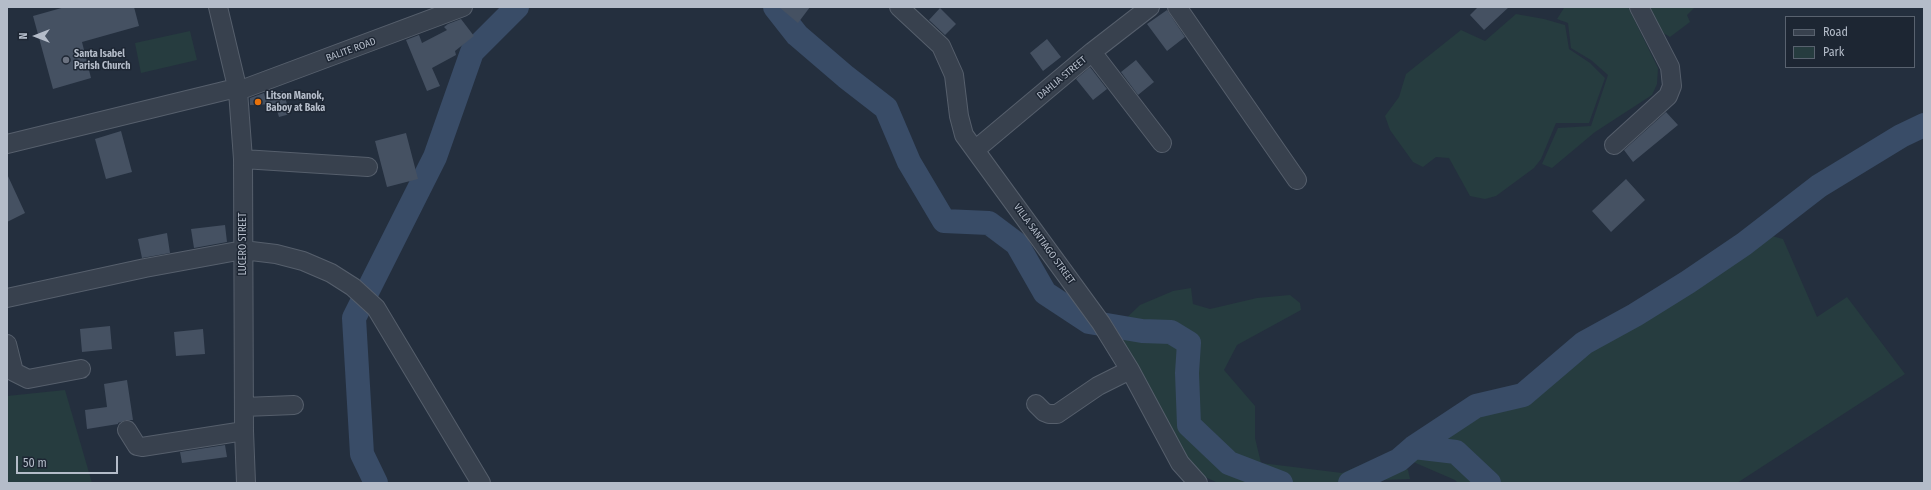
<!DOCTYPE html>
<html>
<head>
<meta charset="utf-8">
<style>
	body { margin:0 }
	#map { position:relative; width:1931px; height:490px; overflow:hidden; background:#242f3e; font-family:"Fira Sans Condensed",sans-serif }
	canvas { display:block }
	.frame { position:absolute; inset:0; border:8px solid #b4bcc9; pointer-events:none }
	.legend { position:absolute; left:1785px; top:16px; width:130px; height:52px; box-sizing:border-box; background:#1d2633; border:1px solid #59626f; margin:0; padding:5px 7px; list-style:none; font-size:12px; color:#b4bcc9 }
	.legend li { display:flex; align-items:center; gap:8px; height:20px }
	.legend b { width:20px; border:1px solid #59626f }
	.north { position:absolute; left:16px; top:16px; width:40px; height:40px; -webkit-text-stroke:3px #1d2633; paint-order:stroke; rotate:270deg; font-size:11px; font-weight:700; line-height:16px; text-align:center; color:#b4bcc9 }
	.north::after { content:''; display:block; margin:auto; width:14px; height:18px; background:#b4bcc9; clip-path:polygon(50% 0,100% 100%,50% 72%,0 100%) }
	.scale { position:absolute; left:16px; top:456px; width:102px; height:18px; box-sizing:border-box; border:2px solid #b4bcc9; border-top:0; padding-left:5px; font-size:12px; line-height:14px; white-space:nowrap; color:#b4bcc9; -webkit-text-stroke:3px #1d2633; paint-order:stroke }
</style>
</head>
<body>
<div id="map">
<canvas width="1931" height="490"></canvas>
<div class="frame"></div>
<ul class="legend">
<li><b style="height:5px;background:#38414e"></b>Road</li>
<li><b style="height:11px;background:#263c3f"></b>Park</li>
</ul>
<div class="north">N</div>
<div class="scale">50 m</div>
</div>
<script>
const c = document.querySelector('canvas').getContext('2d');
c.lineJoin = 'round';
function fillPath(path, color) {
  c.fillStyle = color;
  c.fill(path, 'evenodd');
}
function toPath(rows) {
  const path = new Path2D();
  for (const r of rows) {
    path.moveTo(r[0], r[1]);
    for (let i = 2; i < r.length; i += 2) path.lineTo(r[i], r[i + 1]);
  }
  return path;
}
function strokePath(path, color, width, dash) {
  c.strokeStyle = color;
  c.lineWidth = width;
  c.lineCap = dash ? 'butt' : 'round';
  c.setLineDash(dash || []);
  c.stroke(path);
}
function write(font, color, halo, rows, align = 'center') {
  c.font = font + ' "Fira Sans Condensed",sans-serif';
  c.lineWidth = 3;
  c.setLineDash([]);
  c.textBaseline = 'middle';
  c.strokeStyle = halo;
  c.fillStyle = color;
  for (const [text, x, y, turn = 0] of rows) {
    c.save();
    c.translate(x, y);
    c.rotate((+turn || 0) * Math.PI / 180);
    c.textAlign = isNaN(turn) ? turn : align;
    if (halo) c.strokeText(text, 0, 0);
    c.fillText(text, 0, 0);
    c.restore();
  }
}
const green = toPath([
	[1569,7,1628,7,1658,68,1657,84,1652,95,1595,132,1552,168,1542,164,1558,128,1591,126,1608,75,1591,60,1571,48,1568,23,1557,19,1564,8],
	[1645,7,1695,7,1687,15,1690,22,1670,37,1658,30],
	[1516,14,1544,19,1565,25,1569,49,1590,63,1605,78,1589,123,1556,123,1541,159,1534,168,1496,196,1485,199,1470,196,1449,158,1436,157,1423,167,1413,162,1390,130,1385,116,1399,97,1406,74,1461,30,1485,41],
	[190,31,197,60,141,73,135,43],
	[1749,230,1783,239,1817,317,1847,297,1905,374,1737,483,1458,483,1455,480,1411,461,1400,450,1468,401,1516,387],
	[1191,288,1193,304,1210,309,1257,298,1290,295,1300,303,1301,310,1237,345,1224,370,1255,406,1255,438,1261,463,1342,473,1382,456,1385,459,1392,457,1408,470,1410,479,1383,480,1375,483,1218,483,1203,476,1186,458,1129,360,1119,325,1140,305,1173,291],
	[65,390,92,483,7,483,7,396]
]);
const river = toPath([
	[775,7,797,35,846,77,886,108,909,162,944,221,989,223,1017,244,1045,293,1089,322,1142,331,1171,332,1189,343,1187,373,1189,425,1229,463,1281,483],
	[1414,447,1456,452,1489,483],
	[376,483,362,454,354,318,435,157,472,52,517,7],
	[1350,483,1399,460,1414,447,1476,406,1523,395,1584,343,1635,315,1688,282,1744,244,1819,186,1901,136,1924,125]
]);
const building = toPath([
	[65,7,134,7,139,26,82,42,91,78,53,89,33,16],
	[779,7,810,7,798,23],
	[1478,7,1509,7,1484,30,1470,15],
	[940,8,956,24,945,35,929,20],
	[1167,10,1185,37,1167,51,1147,24],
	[461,19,474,36,455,51,456,55,432,68,440,86,427,91,406,40,419,35,422,43,447,30,444,27,448,24],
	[1047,39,1061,57,1043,71,1030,53],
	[1136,60,1154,82,1138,95,1121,72],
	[1090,67,1107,89,1093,100,1076,79],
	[283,91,290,114,279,117,275,104,250,105,250,98,264,93,265,97],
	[1666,112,1678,125,1633,162,1624,150],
	[121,131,132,172,106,179,95,139],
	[406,133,418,179,387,187,375,141],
	[7,174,25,213,7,222],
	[1626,179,1645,200,1611,232,1592,211],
	[225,225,227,242,194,248,191,229],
	[167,233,170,253,142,258,138,239],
	[110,326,112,349,82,352,80,329],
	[203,329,205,354,176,356,174,332],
	[127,380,133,420,126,420,118,423,118,424,87,429,85,410,107,407,104,384],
	[225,445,227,457,182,463,180,452]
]);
const minor = toPath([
	[218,7,238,91,243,159,244,431,246,483],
	[899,7,941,46,954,75,959,116,964,135,1101,323,1130,370,1180,463,1198,483],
	[1177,7,1297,180],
	[1092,52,1162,143],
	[7,144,228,90,238,91,463,7],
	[1614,145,1668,96,1672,86,1670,67,1639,7],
	[975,150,1092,52,1150,7],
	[243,159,368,167],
	[7,298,145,268,243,250,276,254,303,261,331,273,353,287,376,308,481,483],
	[7,344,14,372,28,379,81,369],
	[1036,404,1044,412,1049,414,1057,414,1098,386,1130,370],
	[244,407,294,405],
	[127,430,137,446,142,447,244,431]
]);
const markers = [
	[66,60,4,"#6b7280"],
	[258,102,4,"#e8710a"]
];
const streetNames = [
	["BALITE ROAD",351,50,-20],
	["DAHLIA STREET",1062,78,-40],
	["LUCERO STREET",243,244,-90],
	["VILLA SANTIAGO STREET",1044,244,54]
];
const poiNames = [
	["Santa Isabel",74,54],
	["Parish Church",74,66],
	["Litson Manok,",266,96],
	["Baboy at Baka",266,108]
];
fillPath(green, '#263c3f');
strokePath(river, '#394c67', 24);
fillPath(building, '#455162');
strokePath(minor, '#565f6c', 20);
strokePath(minor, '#38414e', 18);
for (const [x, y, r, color] of markers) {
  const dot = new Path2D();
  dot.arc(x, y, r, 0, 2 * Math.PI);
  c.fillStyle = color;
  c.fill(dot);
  strokePath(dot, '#1d2633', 1.5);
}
write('10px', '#b4bcc9', '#1d2633', streetNames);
write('bold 10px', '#b4bcc9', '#1d2633', poiNames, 'left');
</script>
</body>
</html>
